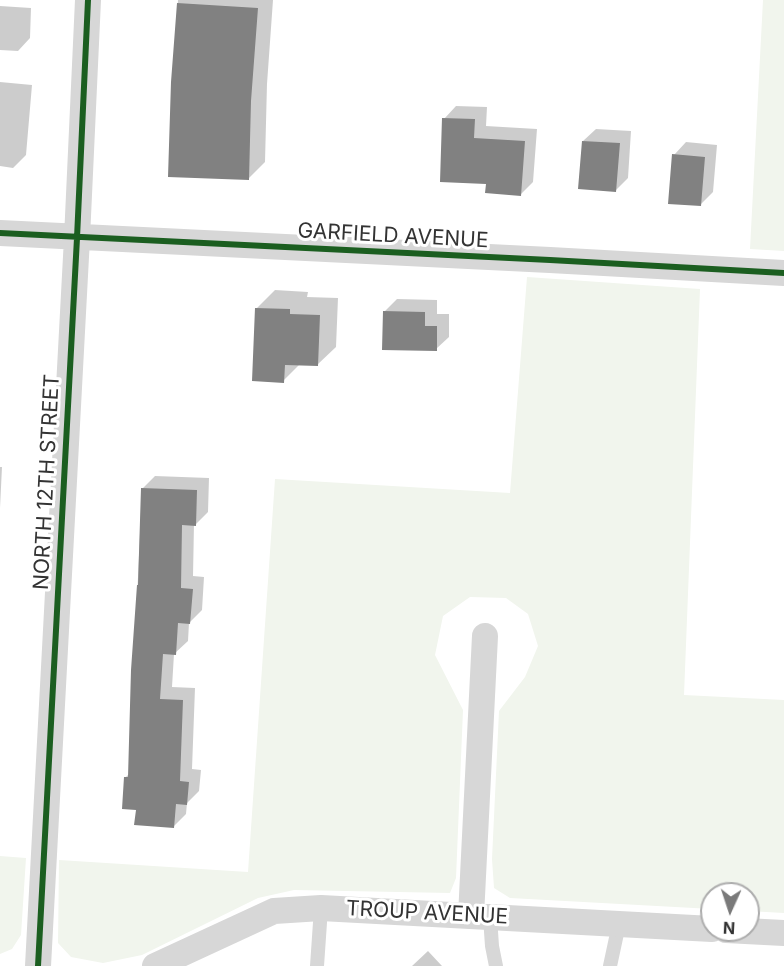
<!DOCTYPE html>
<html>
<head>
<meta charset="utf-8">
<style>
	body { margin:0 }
	#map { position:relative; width:784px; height:966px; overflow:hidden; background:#fff; font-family:Inter,sans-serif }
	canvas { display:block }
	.north { position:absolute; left:700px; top:882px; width:60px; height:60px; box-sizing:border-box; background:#fff; border:2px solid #adadad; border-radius:50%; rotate:183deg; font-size:16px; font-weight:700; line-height:24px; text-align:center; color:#333 }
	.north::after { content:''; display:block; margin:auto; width:21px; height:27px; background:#7a7a7a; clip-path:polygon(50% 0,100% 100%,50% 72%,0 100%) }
</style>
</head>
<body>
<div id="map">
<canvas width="784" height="966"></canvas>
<div class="north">N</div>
</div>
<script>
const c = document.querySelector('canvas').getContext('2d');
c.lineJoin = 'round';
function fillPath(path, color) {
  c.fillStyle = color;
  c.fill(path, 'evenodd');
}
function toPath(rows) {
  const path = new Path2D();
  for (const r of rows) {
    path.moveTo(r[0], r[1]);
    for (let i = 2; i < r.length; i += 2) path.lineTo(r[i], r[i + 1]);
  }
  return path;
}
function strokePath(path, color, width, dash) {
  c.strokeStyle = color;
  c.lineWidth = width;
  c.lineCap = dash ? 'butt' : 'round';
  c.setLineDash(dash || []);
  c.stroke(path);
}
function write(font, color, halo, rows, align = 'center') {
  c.font = font + ' Inter,sans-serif';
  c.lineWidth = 6;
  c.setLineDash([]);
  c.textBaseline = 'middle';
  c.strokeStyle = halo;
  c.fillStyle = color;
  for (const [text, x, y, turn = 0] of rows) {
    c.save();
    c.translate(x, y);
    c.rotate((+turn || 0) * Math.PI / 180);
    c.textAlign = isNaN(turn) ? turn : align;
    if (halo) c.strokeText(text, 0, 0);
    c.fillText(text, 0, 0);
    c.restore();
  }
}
const green = toPath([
	[763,0,784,0,784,251,750,249],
	[527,277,700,289,684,695,784,700,784,913,748,911,748,894,712,894,712,909,510,898,494,888,492,859,499,711,525,677,538,646,528,614,506,598,470,597,443,616,435,655,463,710,456,878,450,893,294,890,258,898,142,955,103,963,71,957,58,943,59,860,248,872,275,479,510,493],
	[0,856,26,858,21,935,12,949,0,954]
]);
const shadow = toPath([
	[178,0,273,0,267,84,265,162,248,179,173,82],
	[0,6,31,8,30,38,18,51,0,50],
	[0,82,32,85,26,155,13,168,0,166],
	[456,106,487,107,486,126,537,129,533,182,521,194,444,119],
	[596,129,631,131,628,178,615,191,583,141],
	[686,142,717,145,713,192,700,205,674,155],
	[275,290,308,292,307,297,338,298,336,347,317,365,300,364,283,381,256,309],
	[397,299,437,300,437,314,449,314,449,337,436,349,384,312],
	[0,467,2,467,0,508],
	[155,476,209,478,208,512,196,524,194,524,193,576,204,577,202,610,189,623,188,641,174,654,172,687,195,688,192,769,201,770,199,791,187,803,186,814,173,827,138,809,125,778,129,774,142,489],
	[428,951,442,966,412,966]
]);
const building = toPath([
	[177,3,258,8,251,101,249,180,168,177,171,82],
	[442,118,475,119,474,138,525,141,521,196,485,193,486,184,440,182],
	[582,141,620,143,616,192,578,189],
	[672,154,705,157,701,206,668,204],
	[255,308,290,309,290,314,320,315,318,366,285,365,284,383,252,381],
	[383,311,425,312,425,326,437,326,437,351,382,350],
	[141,488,197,490,196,526,182,525,181,588,193,589,190,624,178,623,176,655,163,654,160,699,183,700,180,781,189,782,187,805,176,804,174,828,134,825,136,810,122,809,124,777,128,777,131,670,137,585,138,585]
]);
const lane = toPath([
	[490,917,492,946,496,966],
	[317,966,321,908],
	[610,966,619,924]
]);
const street = toPath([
	[0,233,550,260,784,273],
	[471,916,485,636],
	[726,930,784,933],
	[38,966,77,238,88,0],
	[155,966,274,911,321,908,712,929]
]);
const cycleway = toPath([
	[0,233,550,260,784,273],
	[38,966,77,238,88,0]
]);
const streetNames = [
	["GARFIELD AVENUE",393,236,3],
	["NORTH 12TH STREET",47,482,-87],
	["TROUP AVENUE",427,913,3]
];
fillPath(green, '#f1f5ed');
fillPath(shadow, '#0003');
fillPath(building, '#818181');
strokePath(lane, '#d7d7d7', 14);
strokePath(street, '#d7d7d7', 26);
strokePath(cycleway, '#1b5e20', 6);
write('21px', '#333', '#fff', streetNames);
</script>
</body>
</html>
